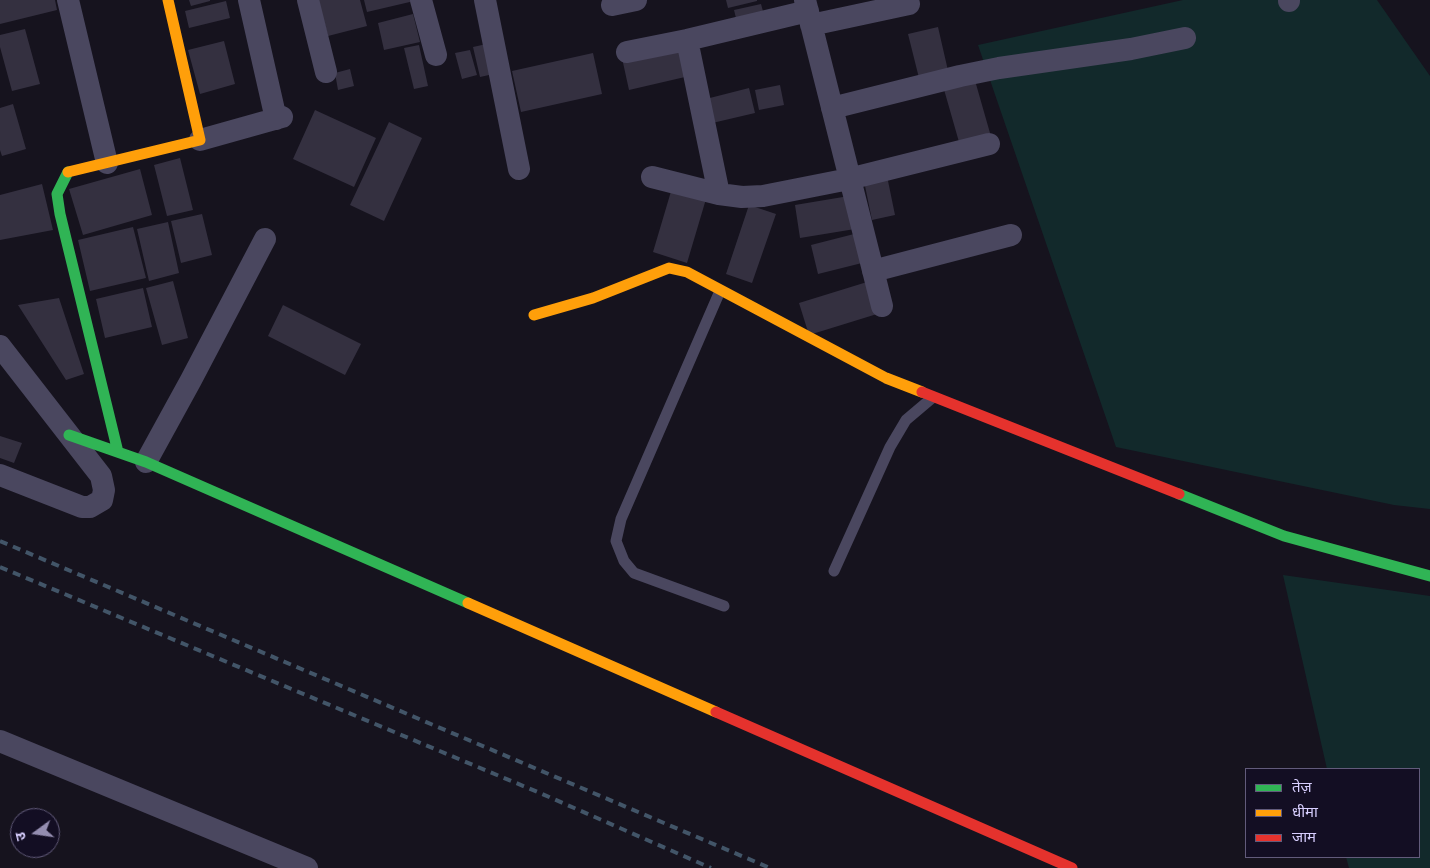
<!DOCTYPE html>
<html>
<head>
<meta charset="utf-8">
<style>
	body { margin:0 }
	#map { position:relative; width:1430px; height:868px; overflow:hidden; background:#16131e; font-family:"Nunito Sans","Noto Sans Devanagari",sans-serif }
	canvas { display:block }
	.legend { position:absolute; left:1245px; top:768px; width:175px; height:90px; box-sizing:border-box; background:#130e23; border:1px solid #625b7b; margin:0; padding:6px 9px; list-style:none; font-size:15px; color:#d8cfff }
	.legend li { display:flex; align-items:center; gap:10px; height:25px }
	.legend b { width:25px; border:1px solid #625b7b }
	.north { position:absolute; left:10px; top:808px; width:50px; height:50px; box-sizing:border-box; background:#130e23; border:1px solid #625b7b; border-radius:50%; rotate:256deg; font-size:14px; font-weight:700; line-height:20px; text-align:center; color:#d8cfff }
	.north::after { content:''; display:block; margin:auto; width:18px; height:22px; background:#948db0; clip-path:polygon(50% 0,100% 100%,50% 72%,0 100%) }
</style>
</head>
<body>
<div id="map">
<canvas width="1430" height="868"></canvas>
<ul class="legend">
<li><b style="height:6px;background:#30b455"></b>तेज़</li>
<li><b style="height:6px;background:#ff9f0a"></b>धीमा</li>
<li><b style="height:6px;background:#e5322d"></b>जाम</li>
</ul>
<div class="north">उ</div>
</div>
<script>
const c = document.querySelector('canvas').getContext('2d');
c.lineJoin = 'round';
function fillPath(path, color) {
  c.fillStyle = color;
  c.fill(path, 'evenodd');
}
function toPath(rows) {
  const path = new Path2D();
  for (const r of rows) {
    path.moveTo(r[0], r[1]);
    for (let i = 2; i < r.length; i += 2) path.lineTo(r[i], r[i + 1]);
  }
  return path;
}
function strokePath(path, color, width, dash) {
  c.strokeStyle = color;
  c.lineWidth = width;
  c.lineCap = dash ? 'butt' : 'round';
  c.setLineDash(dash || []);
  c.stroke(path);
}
const green = toPath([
	[1183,0,1377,0,1430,76,1430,509,1394,505,1116,447,978,45],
	[1283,575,1430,596,1430,868,1349,868,1346,857,1419,857,1419,769,1327,769]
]);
const building = toPath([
	[0,0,55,0,57,10,0,24],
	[189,0,210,0,210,1,191,6],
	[318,0,360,0,367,26,328,36],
	[364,0,414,0,414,1,367,12],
	[726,0,757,0,757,1,728,8],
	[226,1,230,18,189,28,185,11],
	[761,4,764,15,737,22,734,10],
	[413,14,420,42,384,50,378,23],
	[938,27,949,75,920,82,908,34],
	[25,29,40,84,12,91,0,47,0,35],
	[224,41,235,84,200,94,188,50],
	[491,43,498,73,480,77,473,47],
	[419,45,428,86,414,89,404,48],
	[678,46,685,77,629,90,622,58],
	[470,50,477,75,462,79,455,53],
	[593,53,602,94,521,112,512,71],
	[350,69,354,86,338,90,335,73],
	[974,77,990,133,959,142,943,86],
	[780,85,784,105,759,110,755,90],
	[749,88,755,113,708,124,702,100],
	[13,104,26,149,2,156,0,150,0,108],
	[315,110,376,138,354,187,293,159],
	[389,122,422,138,384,221,350,205],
	[180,158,193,210,167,216,154,165],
	[140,169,152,215,83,235,69,189],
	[887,176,895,215,872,220,864,181],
	[42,184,53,230,0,240,0,195],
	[672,188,706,199,687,263,653,252],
	[849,196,855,229,800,238,795,205],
	[749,205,776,214,752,283,726,274],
	[202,214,212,255,181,263,171,221],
	[168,222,179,273,149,281,137,229],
	[133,227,146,278,90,291,78,240],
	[858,233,866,262,818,274,811,245],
	[173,281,188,338,162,345,146,288],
	[867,282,877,314,809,335,799,303],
	[143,288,152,327,105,338,96,299],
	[59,298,84,374,66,380,18,305],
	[283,305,361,344,345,375,268,336],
	[0,436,22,443,14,463,0,458]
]);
const lane = toPath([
	[720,291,621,519,616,541,624,561,634,573,724,606],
	[834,571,890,447,906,420,932,398]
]);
const street = toPath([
	[68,0,107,163],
	[249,0,276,119],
	[308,0,326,72],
	[421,0,436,55],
	[485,0,519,169],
	[805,0,882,306],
	[1289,0,1289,1],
	[612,5,636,0],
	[811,25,909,4],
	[687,40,719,194],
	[627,52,687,40,808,11],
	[832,108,960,76,999,68,1131,49,1185,38],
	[200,140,282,117],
	[652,177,719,194,742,197,763,196,849,179,989,144],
	[873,271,1011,235],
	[0,346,101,476,104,490,102,500,90,507,82,507,0,475],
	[146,462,191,380,265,239],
	[0,741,307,868]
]);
const fast = toPath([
	[68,172,57,194,60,214,118,452],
	[69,435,146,462,468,603],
	[1179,494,1284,536,1430,576]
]);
const slow = toPath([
	[68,172,200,140,168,0],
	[534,315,593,298,669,268,687,272,886,378,922,392],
	[468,603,716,712]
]);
const jam = toPath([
	[922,392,1179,494],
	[716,712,1072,868]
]);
const rail = toPath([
	[0,541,770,868],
	[0,567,540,793,711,868]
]);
fillPath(green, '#12292b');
fillPath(building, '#343040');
strokePath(lane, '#4a475f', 11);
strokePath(street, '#4a475f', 22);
strokePath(fast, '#30b455', 11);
strokePath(slow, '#ff9f0a', 11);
strokePath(jam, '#e5322d', 11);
strokePath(rail, '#425568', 4, [8, 6]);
</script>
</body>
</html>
